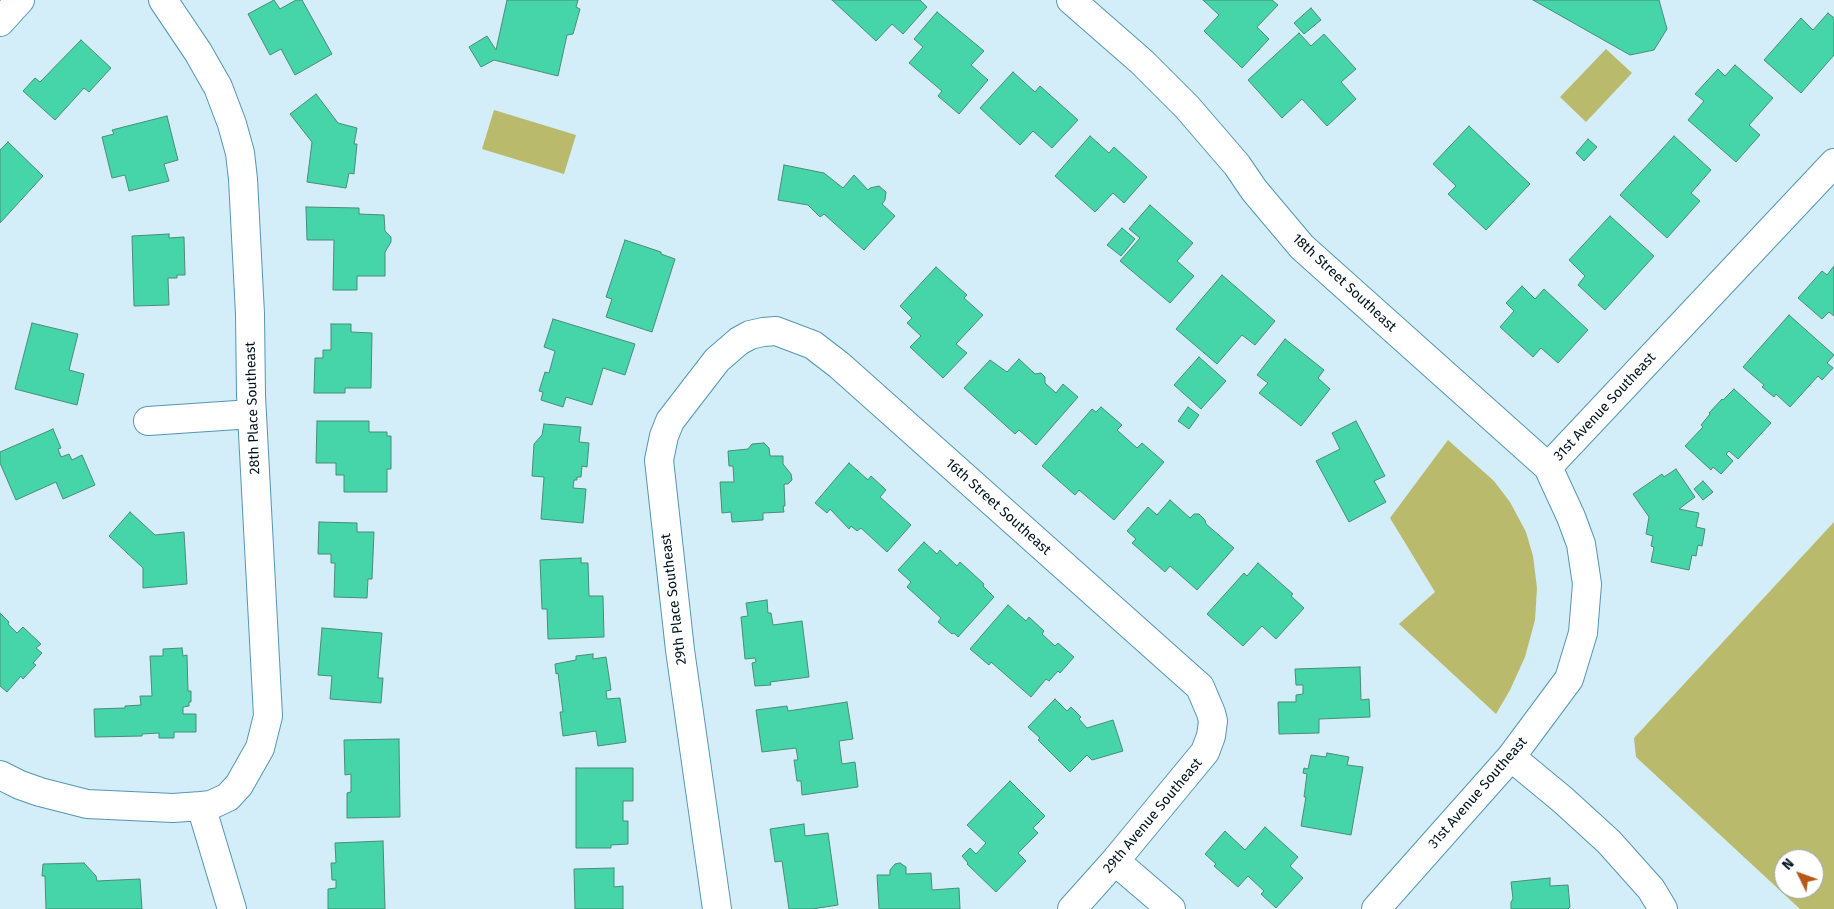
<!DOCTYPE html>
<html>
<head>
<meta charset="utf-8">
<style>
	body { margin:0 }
	#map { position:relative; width:1834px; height:909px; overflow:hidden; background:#d3edf9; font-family:"Fira Sans",sans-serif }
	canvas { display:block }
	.north { position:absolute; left:1774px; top:849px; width:50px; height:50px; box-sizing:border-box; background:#fff; border:1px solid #99a1a5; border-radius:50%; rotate:312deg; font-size:14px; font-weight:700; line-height:20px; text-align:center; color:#00131d }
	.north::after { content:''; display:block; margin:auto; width:18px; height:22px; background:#b85816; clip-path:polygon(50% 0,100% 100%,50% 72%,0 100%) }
</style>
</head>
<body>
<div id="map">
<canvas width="1834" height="909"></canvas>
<div class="north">N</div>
</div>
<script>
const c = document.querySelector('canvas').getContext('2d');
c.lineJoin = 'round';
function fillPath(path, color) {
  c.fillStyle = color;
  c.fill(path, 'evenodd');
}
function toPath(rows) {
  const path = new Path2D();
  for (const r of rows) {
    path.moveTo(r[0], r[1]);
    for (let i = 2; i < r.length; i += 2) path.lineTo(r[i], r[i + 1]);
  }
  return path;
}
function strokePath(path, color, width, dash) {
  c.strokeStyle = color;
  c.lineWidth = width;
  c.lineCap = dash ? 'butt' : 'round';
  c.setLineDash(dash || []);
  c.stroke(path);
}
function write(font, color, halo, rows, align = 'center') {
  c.font = font + ' "Fira Sans",sans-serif';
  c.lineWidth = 4.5;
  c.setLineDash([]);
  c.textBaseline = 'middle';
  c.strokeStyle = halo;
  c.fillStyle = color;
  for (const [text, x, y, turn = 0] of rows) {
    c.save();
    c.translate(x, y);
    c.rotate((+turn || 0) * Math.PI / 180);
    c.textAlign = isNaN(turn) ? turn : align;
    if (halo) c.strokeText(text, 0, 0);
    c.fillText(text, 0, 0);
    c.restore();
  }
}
const green = toPath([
	[1606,49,1632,73,1586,122,1560,97],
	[494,110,576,135,564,174,482,149],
	[1448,440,1494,481,1510,502,1526,532,1533,556,1537,588,1535,620,1525,657,1510,690,1496,714,1399,624,1435,592,1390,518],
	[1834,522,1834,909,1800,909,1636,757,1634,738],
	[1784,859,1814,859,1814,889,1784,889]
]);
const building = toPath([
	[274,0,280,9,296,0,302,0,332,54,295,75,281,49,270,55,248,14,274,0],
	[507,0,578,0,576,7,580,9,573,34,567,35,558,76,494,60,481,67,469,47,487,36,496,50,507,0],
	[832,0,920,0,927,7,903,34,892,24,876,41,832,0],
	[1203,0,1272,0,1278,5,1257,27,1269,39,1242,68,1204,31,1219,15,1203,0],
	[1533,0,1659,0,1667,29,1654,50,1630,55,1533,0],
	[1311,8,1321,20,1304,34,1294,23,1311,8],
	[937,12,984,51,971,65,988,80,959,114,938,96,942,91,909,63,923,47,914,39,937,12],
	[1828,13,1834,18,1834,55,1801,93,1764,60,1801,18,1813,30,1828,13],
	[1299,33,1311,46,1324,34,1356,69,1341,82,1356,99,1327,126,1302,99,1282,118,1248,80,1299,33],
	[81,40,111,68,89,92,84,88,55,120,23,91,35,78,40,82,81,40],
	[1735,65,1773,98,1749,125,1760,135,1736,162,1688,120,1704,101,1695,94,1718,69,1725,76,1735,65],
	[1013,72,1035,92,1040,86,1078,120,1052,148,1033,131,1020,145,980,108,1013,72],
	[316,94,338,123,357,128,354,144,357,144,354,174,349,173,346,188,307,182,312,142,290,114,316,94],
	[167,116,178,160,164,164,169,181,129,191,125,175,112,178,102,137,114,134,112,130,167,116],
	[1469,126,1530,184,1486,230,1448,194,1456,186,1433,164,1469,126],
	[1090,136,1109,153,1114,147,1147,177,1124,203,1113,193,1095,212,1055,176,1090,136],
	[1674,136,1711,170,1691,193,1700,201,1667,238,1620,195,1674,136],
	[1588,139,1597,147,1584,161,1576,153,1588,139],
	[8,142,43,176,0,223,0,150,8,142],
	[784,165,824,173,843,188,854,175,868,190,870,188,879,186,886,192,885,200,882,204,895,216,864,250,824,214,820,217,808,205,778,200,784,165],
	[1150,205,1193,243,1177,261,1194,276,1170,303,1120,261,1140,238,1129,229,1150,205],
	[306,207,359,208,359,214,384,215,385,231,391,237,391,242,385,252,385,276,357,276,357,290,333,290,334,240,307,240,306,207],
	[1610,216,1654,256,1605,310,1578,285,1585,276,1569,260,1610,216],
	[1122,228,1135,239,1121,256,1107,245,1122,228],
	[169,234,169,238,184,237,185,275,177,275,177,278,168,278,169,305,134,306,132,236,169,234],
	[625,240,661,252,661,254,675,259,652,332,606,317,612,299,606,297,625,240],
	[1834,266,1834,316,1829,312,1822,319,1798,298,1822,271,1827,275,1834,266],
	[936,267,967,295,964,298,983,315,956,344,967,353,943,378,910,347,921,336,907,323,912,318,900,306,936,267],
	[1222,275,1275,321,1255,345,1242,335,1217,364,1176,329,1222,275],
	[1522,286,1535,299,1544,289,1588,330,1558,363,1541,348,1533,357,1500,327,1514,311,1506,303,1522,286],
	[1789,315,1834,355,1827,363,1833,368,1822,380,1818,376,1790,407,1776,394,1774,397,1762,387,1764,385,1743,367,1789,315],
	[553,319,635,344,625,375,603,368,592,405,566,397,563,407,541,400,543,392,539,391,545,372,549,373,555,351,544,347,553,319],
	[32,323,78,334,69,370,84,374,77,405,15,389,32,323],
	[331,324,351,324,351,332,372,333,371,388,345,388,345,393,314,393,315,358,323,358,323,350,331,350,331,324],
	[1285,339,1324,370,1318,378,1330,389,1301,426,1259,393,1268,383,1257,375,1285,339],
	[1199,357,1226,381,1201,409,1174,385,1199,357],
	[1019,359,1035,374,1041,373,1045,377,1045,383,1056,393,1063,384,1078,397,1036,445,1019,430,1015,434,964,388,990,360,1007,372,1019,359],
	[1734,389,1771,423,1738,459,1729,451,1726,454,1733,461,1721,474,1713,467,1711,470,1685,446,1703,427,1701,425,1710,414,1709,413,1722,399,1723,400,1734,389],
	[1101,407,1122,425,1117,430,1137,448,1142,443,1164,462,1114,520,1079,490,1075,495,1042,466,1092,409,1096,412,1101,407],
	[1188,407,1199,415,1189,429,1178,421,1188,407],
	[317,421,369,421,369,432,387,432,387,436,391,436,391,469,387,469,387,492,344,492,344,475,336,475,336,463,316,463,317,421],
	[1356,421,1385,476,1374,481,1386,502,1349,522,1316,461,1340,449,1332,433,1356,421],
	[544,424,581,427,579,442,589,443,587,467,582,466,581,477,577,477,577,480,574,480,573,488,586,489,583,523,541,519,544,477,532,476,534,444,542,435,544,424],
	[53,429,61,448,58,449,61,457,69,454,72,460,82,455,95,485,63,499,56,482,16,500,0,463,0,452,53,429],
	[764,443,769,448,770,456,783,456,783,464,791,474,792,480,788,484,784,484,785,506,783,506,784,512,763,513,763,520,732,522,731,512,722,513,720,482,734,482,733,466,729,466,728,451,748,449,752,444,764,443],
	[849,463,868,480,871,476,886,490,880,497,911,525,887,552,861,528,857,531,851,526,849,529,830,509,827,513,815,503,849,463],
	[1676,469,1695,497,1679,509,1699,513,1696,527,1705,529,1702,546,1698,545,1696,556,1692,555,1689,570,1651,562,1654,547,1651,546,1653,536,1646,534,1649,517,1633,494,1662,474,1664,477,1676,469],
	[1703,481,1713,492,1703,500,1694,489,1703,481],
	[1170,500,1190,518,1194,514,1199,514,1205,520,1206,524,1234,548,1197,590,1170,566,1165,572,1132,543,1136,539,1127,531,1148,507,1157,515,1170,500],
	[130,512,155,535,184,532,187,584,143,588,143,568,109,536,130,512],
	[319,522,357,523,357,532,374,532,372,579,368,579,367,598,334,597,335,563,331,563,331,554,318,554,319,522],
	[924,542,937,554,940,550,957,566,960,562,984,584,983,586,994,597,958,637,954,633,952,634,938,622,941,618,907,587,911,582,898,570,924,542],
	[581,558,581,563,588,563,589,596,603,596,604,637,548,639,547,609,542,609,540,560,581,558],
	[1258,563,1293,594,1291,596,1304,608,1276,639,1262,626,1243,646,1207,614,1244,573,1247,576,1258,563],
	[767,600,768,613,771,613,773,625,802,621,809,677,770,682,771,685,755,686,752,663,756,662,755,658,745,659,741,617,748,616,746,603,767,600],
	[1008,605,1026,621,1029,617,1044,631,1042,634,1055,646,1058,643,1074,657,1060,673,1058,671,1049,681,1046,679,1031,697,991,662,989,665,970,649,1008,605],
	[0,613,9,622,8,624,17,633,23,627,41,644,36,648,42,653,33,663,36,665,23,679,21,676,7,692,0,686,0,613],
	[322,628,382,633,378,678,383,678,381,703,330,699,332,676,318,675,322,628],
	[182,648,183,656,187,655,188,691,191,691,191,702,189,702,189,706,183,707,183,714,196,714,196,732,174,732,174,738,159,738,159,733,142,734,142,736,95,737,94,709,125,708,125,706,141,705,140,696,152,696,150,656,163,656,163,649,182,648],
	[593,654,593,659,606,657,611,690,606,691,607,699,620,698,626,742,598,746,596,731,563,736,560,712,563,712,558,673,556,674,555,664,576,660,576,656,593,654],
	[1360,667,1361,700,1369,699,1370,717,1319,719,1319,733,1279,734,1278,702,1296,702,1296,695,1303,694,1303,685,1296,685,1295,669,1360,667],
	[1055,699,1067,711,1071,707,1081,717,1079,719,1087,728,1113,720,1123,751,1092,760,1087,755,1070,772,1038,740,1040,738,1028,727,1055,699],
	[847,702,853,739,839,741,842,764,855,762,858,787,802,795,801,781,797,781,794,760,798,760,796,748,762,752,756,710,787,706,788,711,847,702],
	[399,739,400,817,347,818,347,793,351,792,351,774,345,775,344,740,399,739],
	[1327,753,1349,757,1347,765,1363,767,1351,835,1301,826,1306,797,1304,797,1307,774,1303,773,1304,768,1308,769,1311,755,1326,757,1327,753],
	[576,768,633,768,633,801,623,801,623,821,628,821,628,844,611,845,611,848,576,848,576,768],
	[1010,781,1045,816,1033,828,1038,833,1018,853,1026,861,996,892,967,864,968,863,962,856,970,848,976,854,986,843,967,825,1010,781],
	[804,824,805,836,828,833,838,905,812,909,789,909,782,861,775,862,770,829,804,824],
	[1265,827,1298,857,1290,866,1303,878,1276,908,1261,894,1264,891,1248,876,1238,887,1214,866,1216,864,1205,854,1225,831,1245,850,1265,827],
	[383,841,385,909,328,909,328,889,336,888,336,880,332,880,331,863,336,863,335,843,383,841],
	[84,863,96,876,97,881,140,879,142,909,46,909,45,876,42,876,43,864,84,863],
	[900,863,906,867,906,874,931,873,932,890,959,888,960,909,879,909,877,875,890,875,890,870,895,864,900,863],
	[614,868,614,887,623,886,623,909,575,909,574,869,614,868],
	[1550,878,1550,886,1568,885,1570,907,1568,909,1511,909,1511,902,1513,899,1511,882,1550,878]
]);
const minor = toPath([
	[163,0,198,52,218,87,232,124,240,153,243,179,250,314,251,396,268,716,260,748,239,785,228,797,211,805,201,806],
	[1071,0,1142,62,1187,107,1237,165,1254,190,1302,247,1548,467],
	[0,22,20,0],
	[148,421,252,414],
	[1511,757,1563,800,1609,842,1651,889,1663,909],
	[0,775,20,785,40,792,87,804,173,808,201,806,232,909],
	[1115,861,1171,909],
	[717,909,680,650,659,460,664,436,670,421,717,360,739,341,750,335,763,332,776,331,813,345,839,365,1200,687,1211,713,1213,721,1211,736,1205,752,1115,861,1072,909],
	[1376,909,1511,757,1569,679,1583,633,1587,584,1581,544,1571,517,1548,467,1834,163]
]);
const streetNames = [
	["18th Street Southeast",1344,283,43],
	["31st Avenue Southeast",1605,407,-47],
	["28th Place Southeast",253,408,-92],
	["16th Street Southeast",998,507,42],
	["29th Place Southeast",674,599,-97],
	["31st Avenue Southeast",1478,793,-49],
	["29th Avenue Southeast",1153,816,-50]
];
fillPath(green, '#baba6d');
fillPath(building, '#45d5a9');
strokePath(building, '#498d75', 1);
strokePath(minor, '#5596b3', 30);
strokePath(minor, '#fff', 28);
write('14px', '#00131d', '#fff', streetNames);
</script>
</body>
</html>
